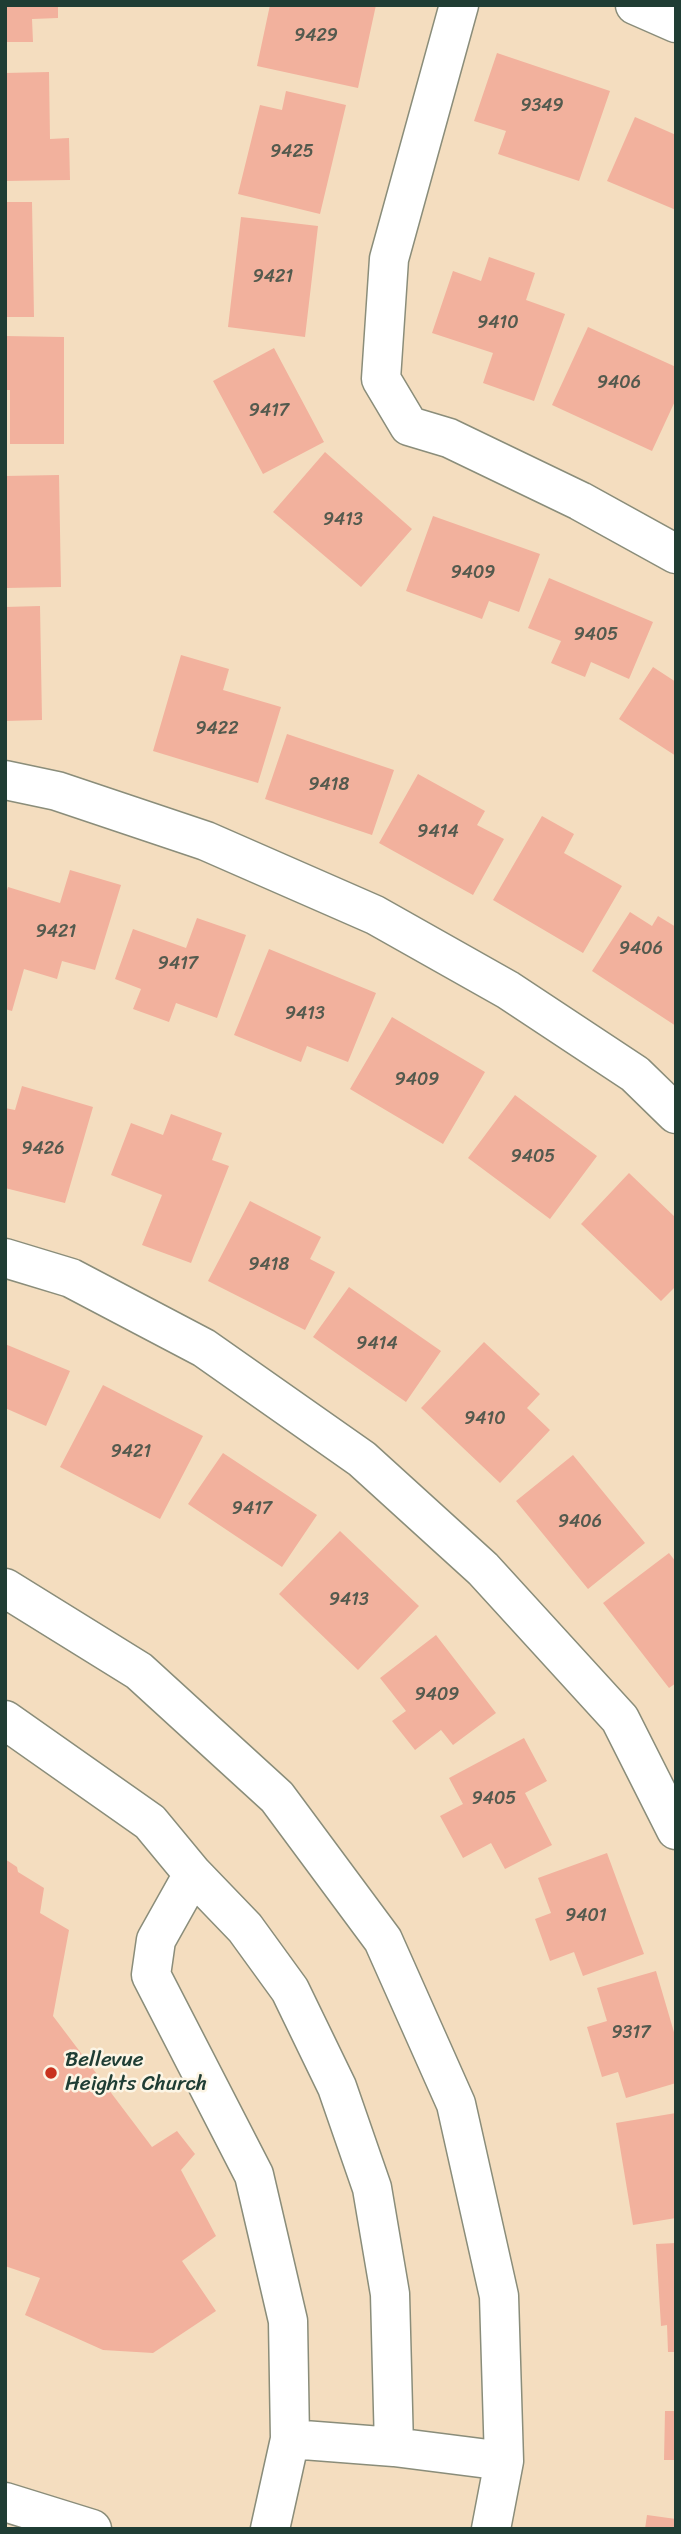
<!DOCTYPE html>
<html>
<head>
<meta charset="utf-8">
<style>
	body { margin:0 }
	#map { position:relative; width:681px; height:2534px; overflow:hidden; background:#f4ddbf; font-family:Sriracha,sans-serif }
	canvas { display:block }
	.frame { position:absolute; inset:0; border:7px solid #1f3d34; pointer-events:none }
</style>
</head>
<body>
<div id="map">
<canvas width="681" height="2534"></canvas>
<div class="frame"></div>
</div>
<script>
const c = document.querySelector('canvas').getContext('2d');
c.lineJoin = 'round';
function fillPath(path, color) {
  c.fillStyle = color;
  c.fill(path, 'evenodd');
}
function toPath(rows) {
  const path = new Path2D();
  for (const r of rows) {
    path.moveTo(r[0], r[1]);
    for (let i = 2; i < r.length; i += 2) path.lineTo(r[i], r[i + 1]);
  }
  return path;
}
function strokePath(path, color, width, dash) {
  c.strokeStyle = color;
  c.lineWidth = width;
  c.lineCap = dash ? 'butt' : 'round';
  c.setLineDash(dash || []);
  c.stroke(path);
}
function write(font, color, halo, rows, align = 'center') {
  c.font = font + ' Sriracha,sans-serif';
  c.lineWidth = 5;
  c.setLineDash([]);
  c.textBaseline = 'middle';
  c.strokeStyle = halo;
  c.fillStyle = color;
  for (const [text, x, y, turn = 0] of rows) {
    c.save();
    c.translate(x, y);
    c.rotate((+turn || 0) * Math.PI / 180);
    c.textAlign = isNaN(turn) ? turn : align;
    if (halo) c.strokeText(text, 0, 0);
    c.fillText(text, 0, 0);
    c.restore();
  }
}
const building = toPath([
	[5,5,58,5,58,18,32,19,33,42,5,42],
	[270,5,376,5,358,88,257,66],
	[497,53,610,91,579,181,498,154,506,131,474,121],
	[49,72,50,139,69,138,70,180,5,181,5,73],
	[286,91,346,105,320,214,238,194,260,105,282,110],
	[635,117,676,135,676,210,607,181],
	[5,202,32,202,34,317,5,317],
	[241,217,318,226,305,337,228,327],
	[489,257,535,273,526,300,565,314,534,401,483,383,493,353,432,333,453,271,481,281],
	[588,327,676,367,676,399,652,451,552,405],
	[5,336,64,337,64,444,10,444,10,390,5,390],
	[274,348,324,442,263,474,213,381],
	[325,452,412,529,361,587,273,512],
	[59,475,61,587,5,588,5,476],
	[433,516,540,554,519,612,489,601,482,619,406,591],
	[549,578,653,622,629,679,591,662,585,677,551,663,561,641,528,628],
	[40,606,42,720,5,721,5,607],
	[181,655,229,669,223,690,281,707,258,783,153,751],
	[653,667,676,682,676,756,619,719],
	[287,734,394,770,372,835,265,799],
	[418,774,485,811,477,825,504,839,473,895,379,843],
	[542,816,574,834,564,853,622,886,583,953,493,900],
	[70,870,121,885,95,970,62,961,57,979,24,969,12,1011,5,1009,5,898,8,887,60,903],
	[630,912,652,926,658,916,676,927,676,1026,592,971],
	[197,918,246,935,217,1018,176,1003,169,1022,133,1009,141,989,115,979,133,929,186,948],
	[269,949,376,993,348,1062,307,1046,301,1062,234,1035],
	[392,1017,485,1072,443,1144,350,1089],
	[22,1086,93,1107,65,1203,5,1188,5,1108,15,1110],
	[515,1095,597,1156,550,1219,468,1158],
	[171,1114,222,1133,212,1160,229,1166,191,1263,142,1245,162,1195,111,1175,131,1123,163,1135],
	[629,1173,676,1218,676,1286,661,1301,581,1224],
	[250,1201,321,1237,310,1259,335,1272,305,1330,208,1281],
	[349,1287,441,1351,406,1402,313,1337],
	[484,1342,540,1394,527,1408,550,1430,500,1483,421,1408],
	[5,1344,70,1371,46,1426,5,1408],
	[103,1385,203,1436,160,1519,60,1467],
	[223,1453,317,1515,282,1567,188,1504],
	[573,1455,645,1543,588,1589,516,1501],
	[340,1531,419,1606,358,1670,279,1594],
	[669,1553,676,1562,676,1683,669,1688,603,1603],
	[436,1635,496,1713,453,1745,441,1730,415,1750,392,1721,406,1711,380,1678],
	[524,1738,547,1781,525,1793,552,1845,505,1869,491,1843,463,1858,440,1816,463,1804,449,1778],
	[607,1853,644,1954,583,1976,574,1952,550,1961,535,1919,551,1913,538,1878],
	[5,1859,17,1867,18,1872,44,1888,40,1913,69,1930,53,2016,152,2147,177,2131,195,2154,181,2170,216,2236,182,2261,216,2311,153,2353,103,2350,25,2315,40,2278,5,2266],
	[656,1971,676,2039,676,2083,626,2098,618,2072,602,2077,587,2027,607,2021,597,1988],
	[676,2113,676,2218,633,2225,616,2123],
	[676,2243,676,2352,668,2352,667,2325,661,2326,656,2244],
	[665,2411,676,2411,676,2460,664,2460],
	[647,2515,676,2519,676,2529,645,2529]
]);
const minor = toPath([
	[459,5,389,259,381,379,409,426,449,438,580,501,676,554],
	[635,5,676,23],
	[5,780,57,791,206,841,375,915,508,990,635,1074,676,1114],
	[5,1258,71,1278,204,1348,362,1459,483,1569,620,1719,676,1830],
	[5,1588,139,1671,277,1797,383,1940,456,2104,499,2296,504,2461,491,2529],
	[5,1720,150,1822,193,1874,156,1940,151,1975,254,2175,288,2321,290,2439,270,2529],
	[193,1874,245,1928,290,1990,337,2087,372,2188,390,2294,394,2447],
	[290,2439,394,2447,504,2461],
	[5,2502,92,2529]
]);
const markers = [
	[51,2073,7,"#c8321e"]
];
const numberNames = [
	["9429",316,36],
	["9349",542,106],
	["9425",292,152],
	["9421",273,277],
	["9410",498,323],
	["9406",619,383],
	["9417",269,411],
	["9413",343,520],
	["9409",473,573],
	["9405",596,635],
	["9422",217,729],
	["9418",329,785],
	["9414",438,832],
	["9421",56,932],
	["9406",641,949],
	["9417",178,964],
	["9413",305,1014],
	["9409",417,1080],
	["9426",43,1149],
	["9405",533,1157],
	["9418",269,1265],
	["9414",377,1344],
	["9410",485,1419],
	["9421",131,1452],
	["9417",252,1509],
	["9406",580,1522],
	["9413",349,1600],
	["9409",437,1695],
	["9405",494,1799],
	["9401",586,1916],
	["9317",631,2033]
];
const poiNames = [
	["Bellevue",65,2061],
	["Heights Church",65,2085]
];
fillPath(building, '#f2b19d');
strokePath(minor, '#8a8d7a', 41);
strokePath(minor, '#fff', 38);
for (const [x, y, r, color] of markers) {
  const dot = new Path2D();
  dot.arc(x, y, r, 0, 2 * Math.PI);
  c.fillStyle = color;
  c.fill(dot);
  strokePath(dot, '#fcf5e5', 2.5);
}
write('18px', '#545a4e', null, numberNames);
write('21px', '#1f3d34', '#fcf5e5', poiNames, 'left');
</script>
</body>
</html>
